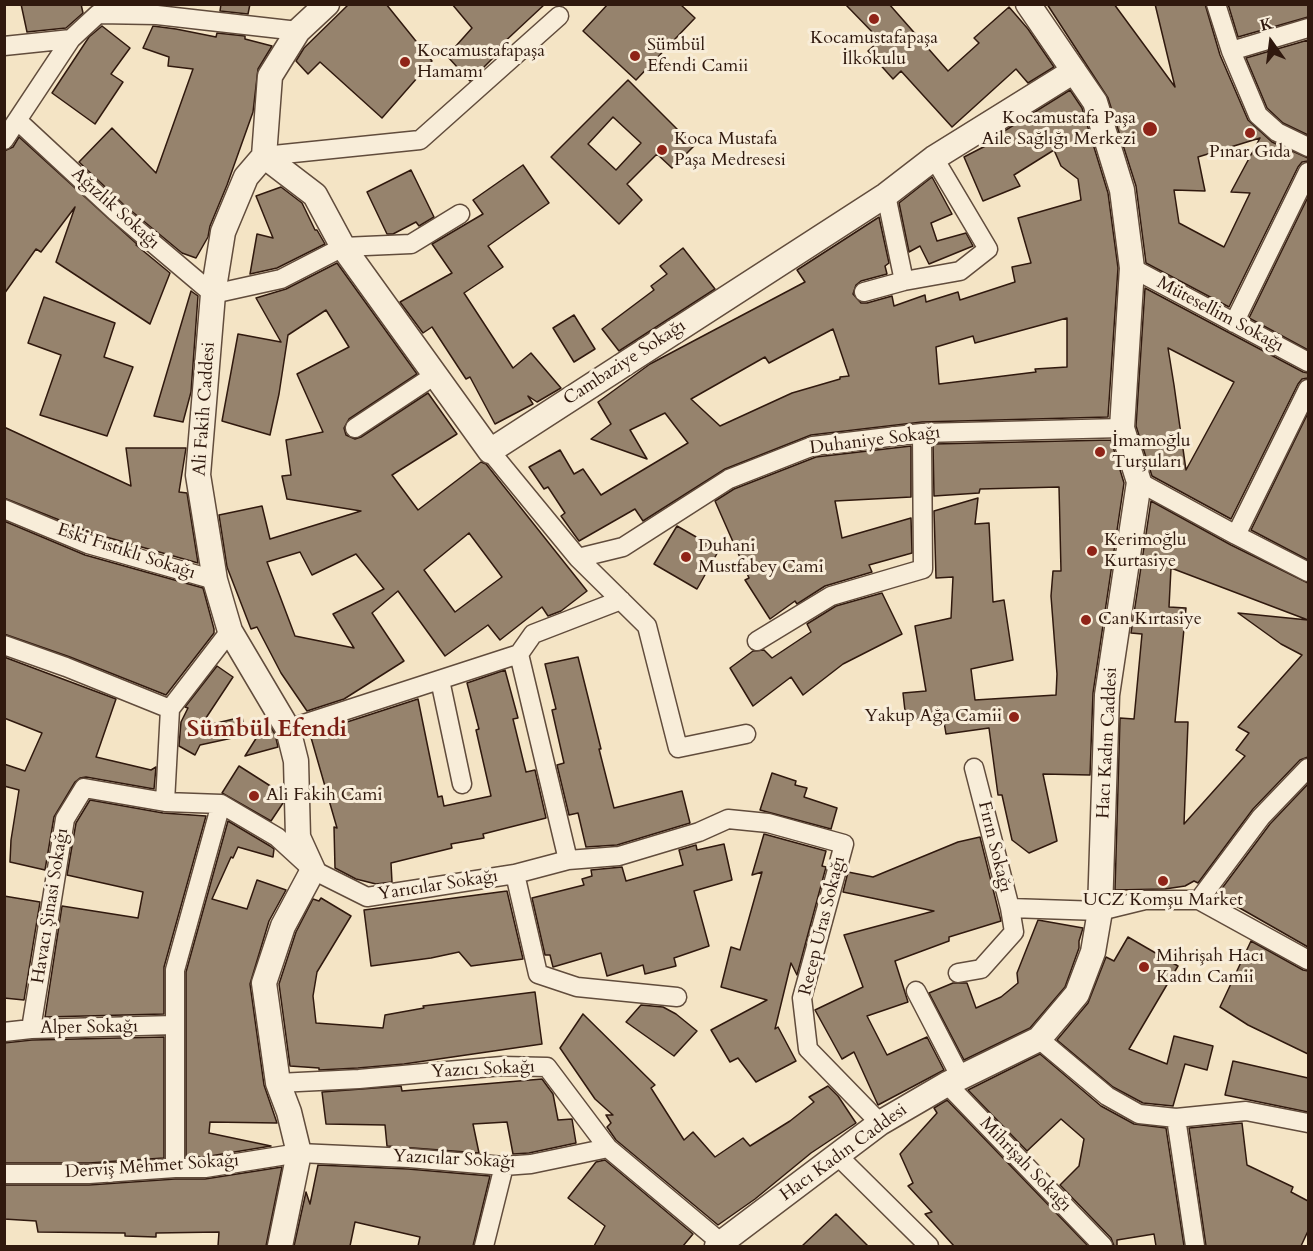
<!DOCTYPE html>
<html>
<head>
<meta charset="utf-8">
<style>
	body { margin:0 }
	#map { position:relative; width:1313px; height:1251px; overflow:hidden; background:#f4e4c5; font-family:Cardo,serif }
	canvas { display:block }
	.frame { position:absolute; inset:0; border:6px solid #30190e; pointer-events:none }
	.north { position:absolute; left:1241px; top:12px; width:60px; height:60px; -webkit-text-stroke:4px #f8edd9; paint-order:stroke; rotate:346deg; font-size:16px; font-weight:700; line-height:24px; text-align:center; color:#30190e }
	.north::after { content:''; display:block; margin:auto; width:21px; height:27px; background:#30190e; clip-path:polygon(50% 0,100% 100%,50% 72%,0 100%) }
</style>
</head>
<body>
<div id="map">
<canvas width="1313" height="1251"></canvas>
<div class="frame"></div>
<div class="north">K</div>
</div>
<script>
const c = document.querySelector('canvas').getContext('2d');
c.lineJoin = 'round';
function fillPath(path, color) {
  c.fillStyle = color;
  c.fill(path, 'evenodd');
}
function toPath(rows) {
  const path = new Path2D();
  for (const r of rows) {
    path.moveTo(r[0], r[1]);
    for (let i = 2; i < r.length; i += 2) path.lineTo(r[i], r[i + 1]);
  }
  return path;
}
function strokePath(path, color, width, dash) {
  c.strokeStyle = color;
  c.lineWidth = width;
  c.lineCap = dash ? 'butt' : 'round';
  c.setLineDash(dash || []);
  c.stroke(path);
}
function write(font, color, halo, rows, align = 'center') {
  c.font = font + ' Cardo,serif';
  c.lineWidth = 6;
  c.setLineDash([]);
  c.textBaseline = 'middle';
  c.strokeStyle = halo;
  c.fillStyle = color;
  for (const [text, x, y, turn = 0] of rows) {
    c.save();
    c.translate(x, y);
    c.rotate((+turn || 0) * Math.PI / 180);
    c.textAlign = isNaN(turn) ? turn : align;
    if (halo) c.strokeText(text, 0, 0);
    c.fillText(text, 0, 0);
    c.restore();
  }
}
const building = toPath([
	[21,4,81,4,83,13,66,28,27,32,21,4],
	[221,4,250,4,248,14,220,11,221,4],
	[349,4,386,4,432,61,382,118,320,62,308,74,296,61,304,48,349,4],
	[452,4,545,4,500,46,502,49,470,81,447,56,472,28,452,4],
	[608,4,680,4,695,18,636,80,583,31,608,4],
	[845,4,889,4,948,71,979,43,974,38,1009,7,1028,29,1054,67,1028,83,1016,69,952,127,901,71,893,79,868,51,880,40,845,4],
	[1047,4,1114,4,1175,87,1155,4,1205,4,1220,55,1248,120,1272,142,1308,158,1308,161,1302,162,1298,167,1229,307,1146,263,1136,186,1108,98,1047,4],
	[1260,138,1231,192,1250,193,1224,247,1179,223,1174,190,1205,191,1198,157,1260,138],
	[1228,4,1308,4,1308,17,1238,37,1228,4],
	[102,26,130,48,111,74,123,82,95,124,52,93,89,37,102,26],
	[153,26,176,29,216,37,217,33,245,36,245,39,272,46,258,69,253,112,227,185,210,226,208,237,196,258,182,253,123,204,79,162,112,128,156,173,193,69,168,66,169,57,143,48,153,26],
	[1308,40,1308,135,1283,123,1267,108,1246,58,1308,40],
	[628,80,694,146,672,168,657,154,627,184,642,200,619,224,551,157,628,80],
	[613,117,641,143,616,170,588,144,613,117],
	[1070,90,1082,108,1108,193,1118,268,1108,417,922,422,811,435,725,469,643,521,635,509,579,541,561,516,565,513,548,487,544,489,529,467,560,450,574,474,583,469,601,495,688,443,665,413,630,430,647,459,591,439,611,424,598,402,650,364,805,282,797,270,876,219,879,217,889,263,885,266,887,274,861,281,856,285,853,294,861,303,867,303,892,296,894,306,925,295,926,302,958,292,960,300,1015,282,1012,267,1031,263,1018,218,1081,200,1078,179,1061,166,1054,150,1014,175,1020,186,983,201,964,157,995,141,993,138,1070,90],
	[1067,318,1067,367,1035,369,1036,372,939,384,936,347,973,336,975,343,1067,318],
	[833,329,849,376,840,377,840,379,792,393,720,426,691,399,765,357,769,363,833,329],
	[19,137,139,246,136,245,170,273,150,324,56,262,75,207,41,252,36,249,4,294,4,151,13,147,19,137],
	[523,165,549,203,488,246,503,267,464,293,513,368,531,353,561,388,537,402,528,396,533,404,495,424,470,377,466,379,432,327,423,333,400,302,452,273,432,244,483,214,473,200,523,165],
	[411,170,434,217,419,226,416,222,393,234,387,234,367,192,411,170],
	[932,177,952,214,931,223,937,241,966,233,973,246,929,264,920,246,909,252,899,203,932,177],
	[281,187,302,203,315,230,317,230,325,244,277,268,250,274,257,234,273,238,256,196,281,187],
	[1308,197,1308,350,1249,318,1308,197],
	[683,248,715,289,619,351,602,329,654,290,651,286,667,274,660,266,683,248],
	[337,263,417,374,349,419,344,428,346,435,355,439,361,437,428,393,457,434,392,475,418,510,481,462,486,464,587,591,561,611,548,616,542,607,500,640,488,625,445,656,398,591,372,613,404,661,344,699,307,711,281,673,257,627,251,629,227,567,219,515,262,506,270,539,361,511,287,499,282,476,291,475,286,440,323,432,297,374,349,347,326,310,288,335,279,394,270,435,222,421,238,334,281,342,256,298,286,289,337,263],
	[469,533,502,577,455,612,424,570,469,533],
	[300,552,312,575,356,554,384,589,333,614,354,648,295,636,267,562,300,552],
	[1145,288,1303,372,1308,373,1308,378,1302,379,1298,384,1231,519,1152,476,1136,426,1145,288],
	[1168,348,1234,382,1186,470,1174,385,1168,348],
	[191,291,198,296,191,392,183,422,154,416,191,291],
	[44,297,115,323,104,357,133,367,107,436,40,415,61,355,28,343,44,297],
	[574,315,595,349,574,362,553,328,574,315],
	[1308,413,1308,560,1251,530,1308,413],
	[4,427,131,486,126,448,186,448,179,492,187,493,198,563,92,533,4,498,4,427],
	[1111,440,1124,483,1093,693,1090,775,1043,774,1057,841,1029,853,1012,840,1002,795,998,795,989,728,946,734,943,716,906,720,903,693,926,691,915,626,951,618,953,577,936,578,934,511,978,498,975,524,989,523,993,602,1004,600,1013,660,971,669,975,700,1056,695,1057,674,1051,596,1053,571,1061,571,1059,487,980,489,979,493,934,496,933,444,1111,440],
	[911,446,911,497,835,501,842,538,911,518,912,553,869,565,872,572,825,586,797,604,795,601,770,619,745,580,749,578,715,501,734,489,816,457,911,446],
	[1151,501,1231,545,1308,583,1308,757,1300,760,1253,809,1198,883,1194,881,1185,886,1165,889,1115,890,1120,718,1134,719,1142,634,1131,633,1151,501],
	[1171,568,1308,620,1238,613,1281,644,1302,655,1238,727,1249,733,1236,750,1245,756,1184,824,1188,722,1175,722,1186,608,1169,607,1171,568],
	[4,521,85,555,203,588,214,629,214,633,166,695,70,657,4,634,4,521],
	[677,526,719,550,697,589,654,564,677,526],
	[882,593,902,634,843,664,803,695,791,677,753,706,730,668,753,651,764,650,772,658,811,632,807,624,836,606,882,593],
	[4,657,116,699,96,757,151,770,156,767,154,789,86,777,80,778,75,782,54,817,45,870,10,862,11,840,19,790,4,786,4,764,25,771,42,733,4,718,4,657],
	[578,657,601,749,599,749,614,808,682,791,690,823,617,845,586,847,578,813,569,815,557,765,564,763,552,710,556,709,545,664,578,657],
	[217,666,233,677,200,727,242,717,246,735,200,745,195,755,179,746,181,722,188,708,185,707,217,666],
	[505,670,518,718,513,719,526,772,535,770,546,818,483,834,484,838,451,844,452,848,391,863,392,882,376,884,356,879,335,868,334,827,337,828,310,734,418,699,438,797,442,796,444,806,491,796,476,730,479,729,467,683,505,670],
	[267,721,275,734,278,747,245,756,267,721],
	[239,766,283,794,283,803,271,821,222,793,239,766],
	[772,773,796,781,795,785,807,788,804,797,837,808,831,829,760,810,772,773],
	[1308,784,1308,947,1217,895,1270,824,1308,784],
	[90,800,163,813,206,816,164,967,164,1014,45,1017,62,906,138,918,143,892,67,875,76,823,90,800],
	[228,821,270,846,274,849,273,857,238,847,233,858,231,857,212,899,247,909,257,880,286,890,269,921,250,984,264,1085,277,1123,210,1122,209,1133,271,1146,204,1157,186,1157,186,972,228,821],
	[764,834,826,851,822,866,826,867,797,975,791,963,775,1029,778,1027,796,1061,756,1082,738,1058,730,1062,711,1030,767,1000,721,987,731,947,740,950,762,872,752,875,764,834],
	[980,837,1001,921,949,937,949,941,895,961,908,1002,867,1016,887,1055,927,1037,944,1070,878,1105,854,1052,842,1059,815,1010,863,987,844,935,934,911,843,892,848,872,873,877,958,842,980,837],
	[724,844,732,880,694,891,709,946,674,958,676,966,645,974,643,965,607,976,601,953,553,967,550,955,545,955,532,898,584,885,582,879,592,876,591,870,622,867,626,881,683,865,679,850,696,845,697,850,724,844],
	[507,891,523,959,471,966,459,952,431,958,371,966,364,910,507,891],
	[4,896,40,902,24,1000,4,998,4,896],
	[321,898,351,916,317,972,313,996,316,1023,383,1028,385,1015,424,1008,423,1006,535,992,542,1044,404,1064,358,1068,319,1070,319,1068,290,1066,279,984,296,932,313,899,319,901,321,898],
	[1038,920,1083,928,1079,941,1079,948,1065,987,1030,1028,964,1060,929,993,953,983,967,983,976,1008,1001,997,1018,983,1017,973,1038,920],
	[1128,937,1178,966,1129,1049,1167,1064,1174,1036,1213,1046,1207,1070,1185,1064,1173,1106,1143,1103,1113,1087,1057,1040,1088,1003,1106,957,1114,961,1128,937],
	[1251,941,1303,970,1308,971,1308,1054,1248,1025,1220,1007,1251,941],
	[641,1005,663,1007,676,1014,697,1031,674,1056,626,1022,641,1005],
	[583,1014,655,1085,651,1088,684,1140,693,1132,715,1157,743,1138,750,1146,790,1121,814,1102,809,1097,828,1086,838,1096,856,1123,811,1153,755,1199,718,1225,616,1140,607,1127,611,1123,606,1115,613,1115,595,1099,560,1048,583,1014],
	[164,1037,164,1158,89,1163,4,1163,4,1043,32,1040,164,1037],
	[1040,1054,1101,1106,1134,1124,1166,1128,1184,1246,1156,1246,1154,1234,1117,1240,1117,1246,1114,1246,1111,1238,1060,1185,1079,1166,1084,1139,1061,1119,1027,1151,968,1090,1040,1054],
	[1233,1061,1308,1078,1308,1112,1225,1095,1233,1061],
	[542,1079,553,1094,558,1120,572,1119,576,1143,529,1153,513,1154,507,1122,473,1124,479,1153,387,1146,385,1125,326,1124,322,1092,401,1086,402,1091,542,1079],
	[947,1100,1088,1246,954,1246,925,1214,932,1212,908,1186,913,1183,900,1154,937,1113,934,1108,947,1100],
	[1242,1123,1247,1165,1293,1187,1291,1192,1308,1201,1308,1231,1301,1246,1206,1246,1189,1128,1242,1123],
	[605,1160,693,1234,683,1246,594,1246,605,1226,568,1198,596,1162,605,1160],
	[318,1165,408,1169,490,1176,473,1246,418,1246,420,1237,355,1222,350,1246,294,1246,306,1192,310,1204,318,1165],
	[282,1167,266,1246,218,1246,219,1232,156,1233,156,1237,125,1236,125,1233,38,1232,36,1221,4,1219,4,1185,89,1185,175,1179,205,1179,282,1167],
	[836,1214,868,1246,802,1246,836,1214]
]);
const minor = toPath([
	[1216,4,1231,51,1258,115,1277,132,1308,147],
	[4,46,71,39,98,14,157,15,298,31],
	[1231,51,1308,28],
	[18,121,116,212,213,294,281,279,343,247,411,244,460,214],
	[4,140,71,39],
	[264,156,420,140,559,16],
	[886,195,904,281],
	[1132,268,1308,362],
	[864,292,904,281,960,271,988,249,934,158],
	[1234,323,1308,172],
	[355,428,435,375],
	[490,451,578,558,623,547,729,479,813,446,922,433,1122,428],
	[1139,482,1236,535,1308,572],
	[4,509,88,544,215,580],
	[1236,535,1308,389],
	[578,558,647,626,678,748,746,734],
	[757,641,831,596,923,569,922,433],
	[4,645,66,667,170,709,165,802],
	[519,654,568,860,619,856,699,832,728,819,768,823,844,844,802,998,808,1049,880,1123],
	[440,680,462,784],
	[170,709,230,631],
	[288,729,519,654,533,634,621,600],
	[974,768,1010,908,1100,911,1145,900,1199,900,1308,960],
	[515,874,538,974,577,987,677,997],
	[1199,900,1261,817,1308,768],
	[958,973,981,969,1014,932,1010,908],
	[916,991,961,1078],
	[31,1029,65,819,84,788,165,802,221,804,277,837,313,870,367,897,515,874,568,860],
	[4,1032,31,1029,174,1025],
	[1039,1039,1107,1096,1139,1114,1176,1118,1246,1111,1308,1123],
	[278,1083,359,1079,502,1066,547,1067,608,1148,725,1246],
	[947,1084,1103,1246],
	[1176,1118,1195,1246],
	[837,1155,929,1246],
	[175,1168,175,970,221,804],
	[4,1174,89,1174,175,1168,205,1168,299,1153,409,1158,504,1166,531,1164,608,1148],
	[484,1246,504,1166]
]);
const tertiary = toPath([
	[264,156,246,177,223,232,213,294,198,475,215,580,230,631,288,729,296,761,298,837,313,870,283,926,264,983,278,1083,289,1112,299,1153,280,1246],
	[264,156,315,195,343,247,490,451,886,195,934,158,1074,71],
	[264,156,270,76,298,31,327,4],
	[717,1246,880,1123,947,1084,1039,1039,1077,994,1093,952,1100,911,1107,695,1139,482,1122,428,1132,268,1122,190,1095,102,1028,4]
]);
const markers = [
	[874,19,6,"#8f2418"],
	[635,56,6,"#8f2418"],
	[405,62,6,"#8f2418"],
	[1150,129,8,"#8f2418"],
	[1250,133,6,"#8f2418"],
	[662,150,6,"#8f2418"],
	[1100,452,6,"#8f2418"],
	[1092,551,6,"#8f2418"],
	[686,557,6,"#8f2418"],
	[1086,620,6,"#8f2418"],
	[1014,717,6,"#8f2418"],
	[254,796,6,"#8f2418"],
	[1163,881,6,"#8f2418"],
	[1144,967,6,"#8f2418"]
];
const poiNames = [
	["Kocamustafapaşa",874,39,"center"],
	["İlkokulu",874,60,"center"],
	["Sümbül",647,46],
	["Efendi Camii",647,67],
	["Kocamustafapaşa",417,52],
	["Hamamı",417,73],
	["Kocamustafa Paşa",1136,119,"right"],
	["Aile Sağlığı Merkezi",1136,140,"right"],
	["Koca Mustafa",674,140],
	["Paşa Medresesi",674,161],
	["Pınar Gıda",1250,153,"center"],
	["İmamoğlu",1112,442],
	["Turşuları",1112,463],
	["Kerimoğlu",1104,541],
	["Kurtasiye",1104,562],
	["Duhani",698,547],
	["Mustfabey Cami",698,568],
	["Can Kırtasiye",1098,620],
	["Yakup Ağa Camii",1002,717,"right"],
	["Ali Fakih Cami",266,796],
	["UCZ Komşu Market",1163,901,"center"],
	["Mihrişah Hacı",1156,957],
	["Kadın Camii",1156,978]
];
const streetNames = [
	["Ağızlık Sokağı",115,209,42],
	["Mütesellim Sokağı",1220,315,28],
	["Cambaziye Sokağı",625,363,-33],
	["Ali Fakih Caddesi",205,409,-86],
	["Duhaniye Sokağı",875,441,-7],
	["Eski Fıstıklı Sokağı",126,552,18],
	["Hacı Kadın Caddesi",1108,743,-87],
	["Fırın Sokağı",994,847,76],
	["Yarıcılar Sokağı",438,886,-9],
	["Havacı Şinasi Sokağı",51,906,-81],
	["Recep Uras Sokağı",823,926,-76],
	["Alper Sokağı",89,1028,-1],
	["Yazıcı Sokağı",483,1070,-3],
	["Hacı Kadın Caddesi",844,1153,-36],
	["Yazıcılar Sokağı",454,1160,3],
	["Mihrişah Sokağı",1025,1165,46],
	["Derviş Mehmet Sokağı",152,1167,-4]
];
const districtNames = [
	["Sümbül Efendi",267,730]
];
fillPath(building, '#96836d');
strokePath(building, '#30190e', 1.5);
strokePath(minor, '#614c3c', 21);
strokePath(tertiary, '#614c3c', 27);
strokePath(minor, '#f8edd9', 18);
strokePath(tertiary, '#f8edd9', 24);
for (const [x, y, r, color] of markers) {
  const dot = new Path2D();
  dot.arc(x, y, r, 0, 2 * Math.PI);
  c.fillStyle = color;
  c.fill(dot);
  strokePath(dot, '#f8edd9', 2);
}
write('18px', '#30190e', '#f8edd9', poiNames, 'left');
write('18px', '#30190e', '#f8edd9', streetNames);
write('bold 24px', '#7a1f14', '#f8edd9', districtNames);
</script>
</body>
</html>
